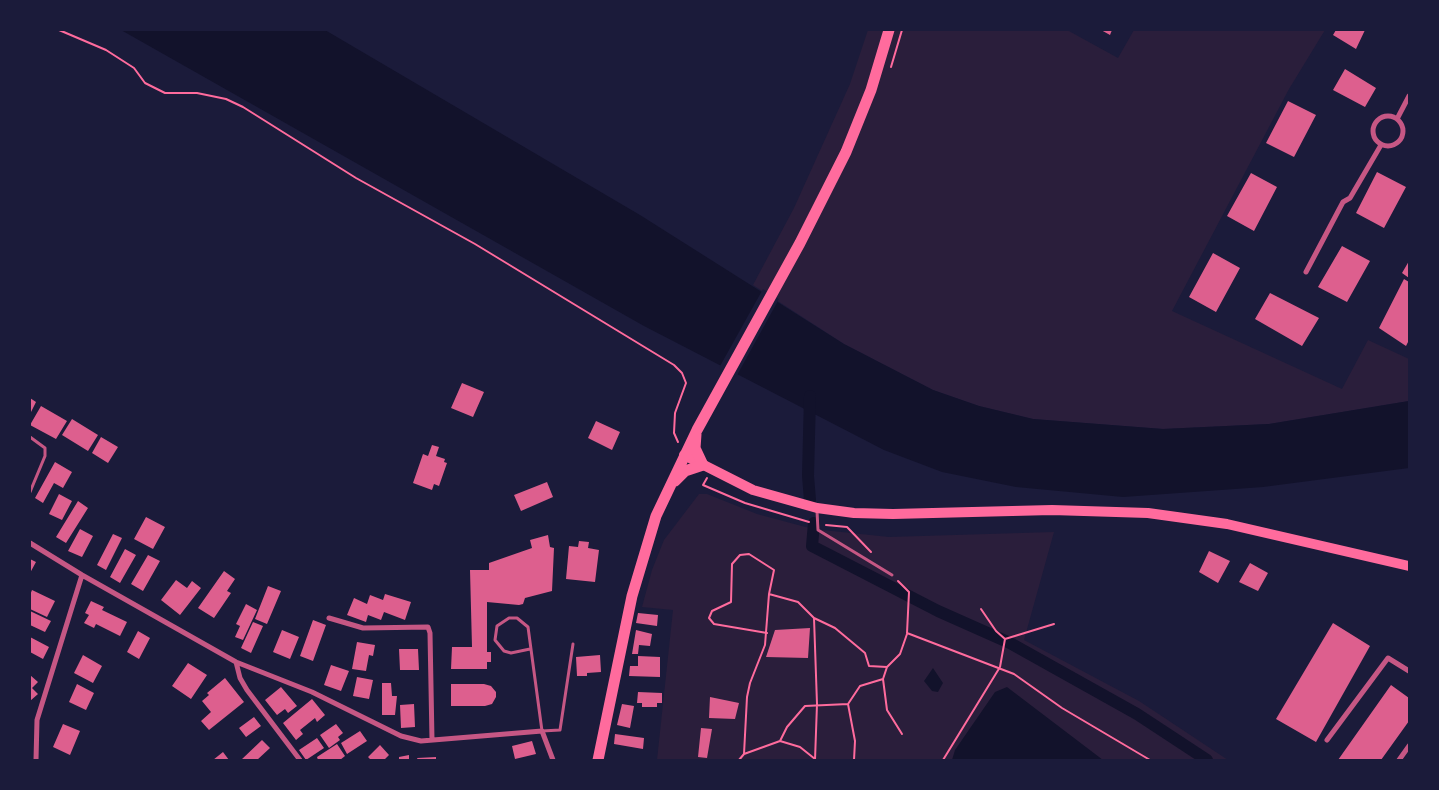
<!DOCTYPE html>
<html>
<head>
<meta charset="utf-8">
<style>
	body { margin:0 }
	#map { position:relative; width:1439px; height:790px; overflow:hidden; background:#1b1b3a; font-family:"Alegreya Sans",sans-serif }
	canvas { display:block }
	.frame { position:absolute; inset:0; border:31px solid #1b1b3a; pointer-events:none }
</style>
</head>
<body>
<div id="map">
<canvas width="1439" height="790"></canvas>
<div class="frame"></div>
</div>
<script>
const c = document.querySelector('canvas').getContext('2d');
c.lineJoin = 'round';
function fillPath(path, color) {
  c.fillStyle = color;
  c.fill(path, 'evenodd');
}
function toPath(rows) {
  const path = new Path2D();
  for (const r of rows) {
    if (r.length === 3) {
      path.moveTo(r[0] + r[2], r[1]);
      path.arc(r[0], r[1], r[2], 0, 2 * Math.PI);
      continue;
    }
    path.moveTo(r[0], r[1]);
    for (let i = 2; i < r.length; i += 2) path.lineTo(r[i], r[i + 1]);
  }
  return path;
}
function strokePath(path, color, width, dash) {
  c.strokeStyle = color;
  c.lineWidth = width;
  c.lineCap = dash ? 'butt' : 'round';
  c.setLineDash(dash || []);
  c.stroke(path);
}
const green = toPath([
	[868,30,1067,30,1118,58,1134,30,1325,30,1289,89,1172,311,1342,389,1368,340,1409,359,1409,401,1269,424,1163,429,1033,419,979,406,933,390,844,344,753,285,794,208,850,84],
	[699,494,707,494,757,514,813,529,889,537,1054,532,1024,640,1139,701,1228,760,657,760,673,610,642,607,652,570,664,540]
]);
const water = toPath([
	[121,30,325,30,640,215,844,344,933,390,979,406,1033,419,1163,429,1269,424,1409,401,1409,468,1263,487,1123,497,1016,487,942,472,884,450,644,326],
	[933,668,943,683,938,692,932,691,924,681],
	[1007,687,1103,760,952,760,955,750,995,692]
]);
const pier = toPath([
	[763,289,779,299,736,377,719,368]
]);
const canal = toPath([
	[810,396,808,476,810,500],
	[814,523,812,546,938,611,1010,643,1137,714,1207,760]
]);
const building = toPath([
	[1101,30,1112,30,1110,35],
	[1336,30,1365,30,1356,49,1333,35],
	[1345,69,1376,88,1365,107,1333,90],
	[1288,101,1316,115,1294,157,1266,143],
	[1377,172,1406,187,1384,228,1356,213],
	[1251,173,1277,187,1254,231,1227,216],
	[1342,246,1370,261,1347,302,1318,287],
	[1213,253,1240,268,1216,312,1189,297],
	[1409,261,1409,278,1402,273],
	[1404,279,1409,282,1409,340,1406,346,1379,328],
	[1270,293,1319,318,1302,346,1255,319],
	[462,383,484,392,473,417,451,408],
	[30,398,36,402,30,414],
	[41,406,67,421,56,439,30,425],
	[72,419,98,435,88,451,62,435],
	[596,421,620,432,612,450,588,438],
	[101,437,118,447,108,463,92,453],
	[432,445,439,447,436,456,445,459,444,462,447,463,439,486,434,484,432,490,413,483,423,454,428,456],
	[55,462,72,472,63,488,54,483,43,503,35,498],
	[547,482,553,497,521,511,514,495],
	[59,494,72,501,62,520,49,514],
	[78,501,88,508,66,543,56,537],
	[146,517,165,527,153,549,134,539],
	[80,529,93,536,82,557,68,551],
	[113,534,122,538,106,570,97,565],
	[548,535,550,547,554,548,552,591,525,598,523,604,519,605,487,602,487,652,491,652,491,662,487,662,487,669,451,669,452,647,472,647,470,570,489,570,489,563,532,548,530,540],
	[579,541,589,542,588,548,599,550,595,582,566,579,569,546,578,547],
	[125,549,136,555,120,583,110,577],
	[1209,551,1230,561,1218,583,1199,572],
	[148,555,160,561,143,591,131,584],
	[30,559,36,562,30,573],
	[1250,563,1268,573,1258,591,1239,582],
	[224,571,235,579,227,591,231,593,214,618,198,608],
	[176,580,187,588,192,581,201,588,180,615,161,600],
	[268,586,281,591,267,624,255,619],
	[32,590,55,601,47,617,30,609,30,595],
	[385,594,411,602,405,620,384,612,381,620,368,615,366,622,347,615,354,598,367,604,370,595,383,600],
	[91,601,104,607,102,610,127,622,120,636,96,624,94,628,84,623,89,615,85,613],
	[246,604,257,610,243,640,235,637,240,626,236,624],
	[30,611,51,621,45,632,30,625],
	[638,613,658,615,657,626,636,623],
	[313,620,326,625,313,661,300,656],
	[253,622,263,626,251,653,241,648],
	[1333,623,1370,646,1316,742,1276,719],
	[810,628,808,658,766,657,775,630],
	[282,630,299,637,290,659,273,652],
	[636,630,652,634,650,646,639,645,638,654,632,654],
	[138,631,150,638,139,659,127,652],
	[30,637,49,647,43,659,30,652],
	[357,642,375,645,373,656,369,655,366,671,352,669],
	[399,649,418,649,419,670,400,670],
	[83,655,102,666,93,683,74,673],
	[600,655,601,672,587,673,587,676,577,676,576,657],
	[638,656,660,657,660,677,629,676,630,666,638,666],
	[188,663,207,675,191,699,172,686],
	[331,665,349,671,341,691,324,685],
	[30,675,38,682,32,688,38,694,30,701],
	[357,677,373,680,369,699,353,696],
	[225,678,244,702,209,730,201,721,211,712,202,701,209,695,207,693],
	[382,683,391,683,392,696,397,696,395,715,382,715],
	[77,684,94,693,86,710,69,702],
	[451,684,484,684,491,686,496,692,496,697,492,704,485,706,451,706],
	[1391,685,1409,698,1409,721,1381,760,1338,760],
	[281,687,297,706,288,713,285,709,277,715,265,700],
	[638,692,662,693,662,703,657,703,657,707,642,707,642,703,637,703],
	[710,697,739,703,735,719,709,718],
	[312,699,325,715,317,722,315,718,300,730,303,734,296,740,283,723],
	[414,704,415,727,401,728,400,705],
	[622,704,634,706,630,728,617,725],
	[254,717,261,726,246,737,239,728],
	[63,724,80,731,70,755,53,747],
	[336,724,343,733,338,737,340,740,329,748,320,735],
	[701,728,712,729,707,758,698,757],
	[360,731,367,741,347,754,341,743],
	[615,734,644,738,643,749,614,744],
	[317,738,324,748,306,760,299,750],
	[262,740,270,748,257,760,241,760],
	[532,741,536,754,515,759,512,746],
	[337,744,345,756,340,760,318,760,317,757],
	[380,745,389,755,384,760,371,760,368,757],
	[223,752,229,760,213,760],
	[409,755,409,760,399,760,399,757],
	[436,757,436,760,418,760,417,758]
]);
const path = toPath([
	[59,30,106,50,134,68,145,83,165,93,197,93,226,99,243,107,356,178,475,244,674,365,682,373,686,383,675,413,674,433,678,442],
	[891,67,902,30],
	[707,478,703,485,745,503,809,522],
	[826,525,847,527,871,552],
	[898,581,909,592,907,633,1014,674,1062,708,1150,760],
	[981,609,996,631,1005,639],
	[814,618,817,704,815,760],
	[767,633,714,624,709,618,712,611,731,602,732,564,740,555,749,554,774,570,769,594,798,602,814,618,835,628,865,653,869,666,887,667,883,679],
	[1005,639,1054,624],
	[887,667,900,654,907,634],
	[780,741,787,727,805,706,848,704],
	[744,754,747,697,750,683,765,645,769,594],
	[739,760,744,754,780,741,800,747,815,759],
	[854,760,855,741,848,704,860,686,883,679,887,710,902,734],
	[943,760,1000,667,1005,639]
]);
const service = toPath([
	[30,437,45,448,45,456,30,492],
	[817,511,818,530,892,575],
	[530,649,511,653,504,651,495,640,497,626,509,618,517,618,528,627,542,731,560,730,573,644]
]);
const minor = toPath([
	[1388,131,15],
	[1397,119,1409,96],
	[1306,272,1343,202,1350,198,1381,145],
	[30,543,82,575,236,662,312,692,401,736,421,741,542,731,553,760],
	[329,618,363,628,428,627,430,633,432,740],
	[236,662,240,678,247,690,300,760],
	[1327,740,1388,658,1409,671],
	[36,760,37,720,82,575],
	[1399,760,1409,746]
]);
const secondary = toPath([
	[684,455,753,490,817,508,854,513,893,514,1052,510,1148,513,1227,524,1409,566]
]);
const primary = toPath([
	[675,481,685,471,703,465,695,448,696,434],
	[598,760,632,596,656,516,697,430,800,243,846,152,871,90,889,30]
]);
fillPath(green, '#2a1e3b');
fillPath(water, '#12122b');
fillPath(pier, '#1b1b3a');
strokePath(canal, '#12122b', 12);
fillPath(building, '#dd5f8e');
strokePath(path, '#ff6b9d', 2);
strokePath(service, '#c65784', 3);
strokePath(minor, '#c65784', 5);
strokePath(secondary, '#ff6b9d', 10);
strokePath(primary, '#ff6b9d', 11);
</script>
</body>
</html>
